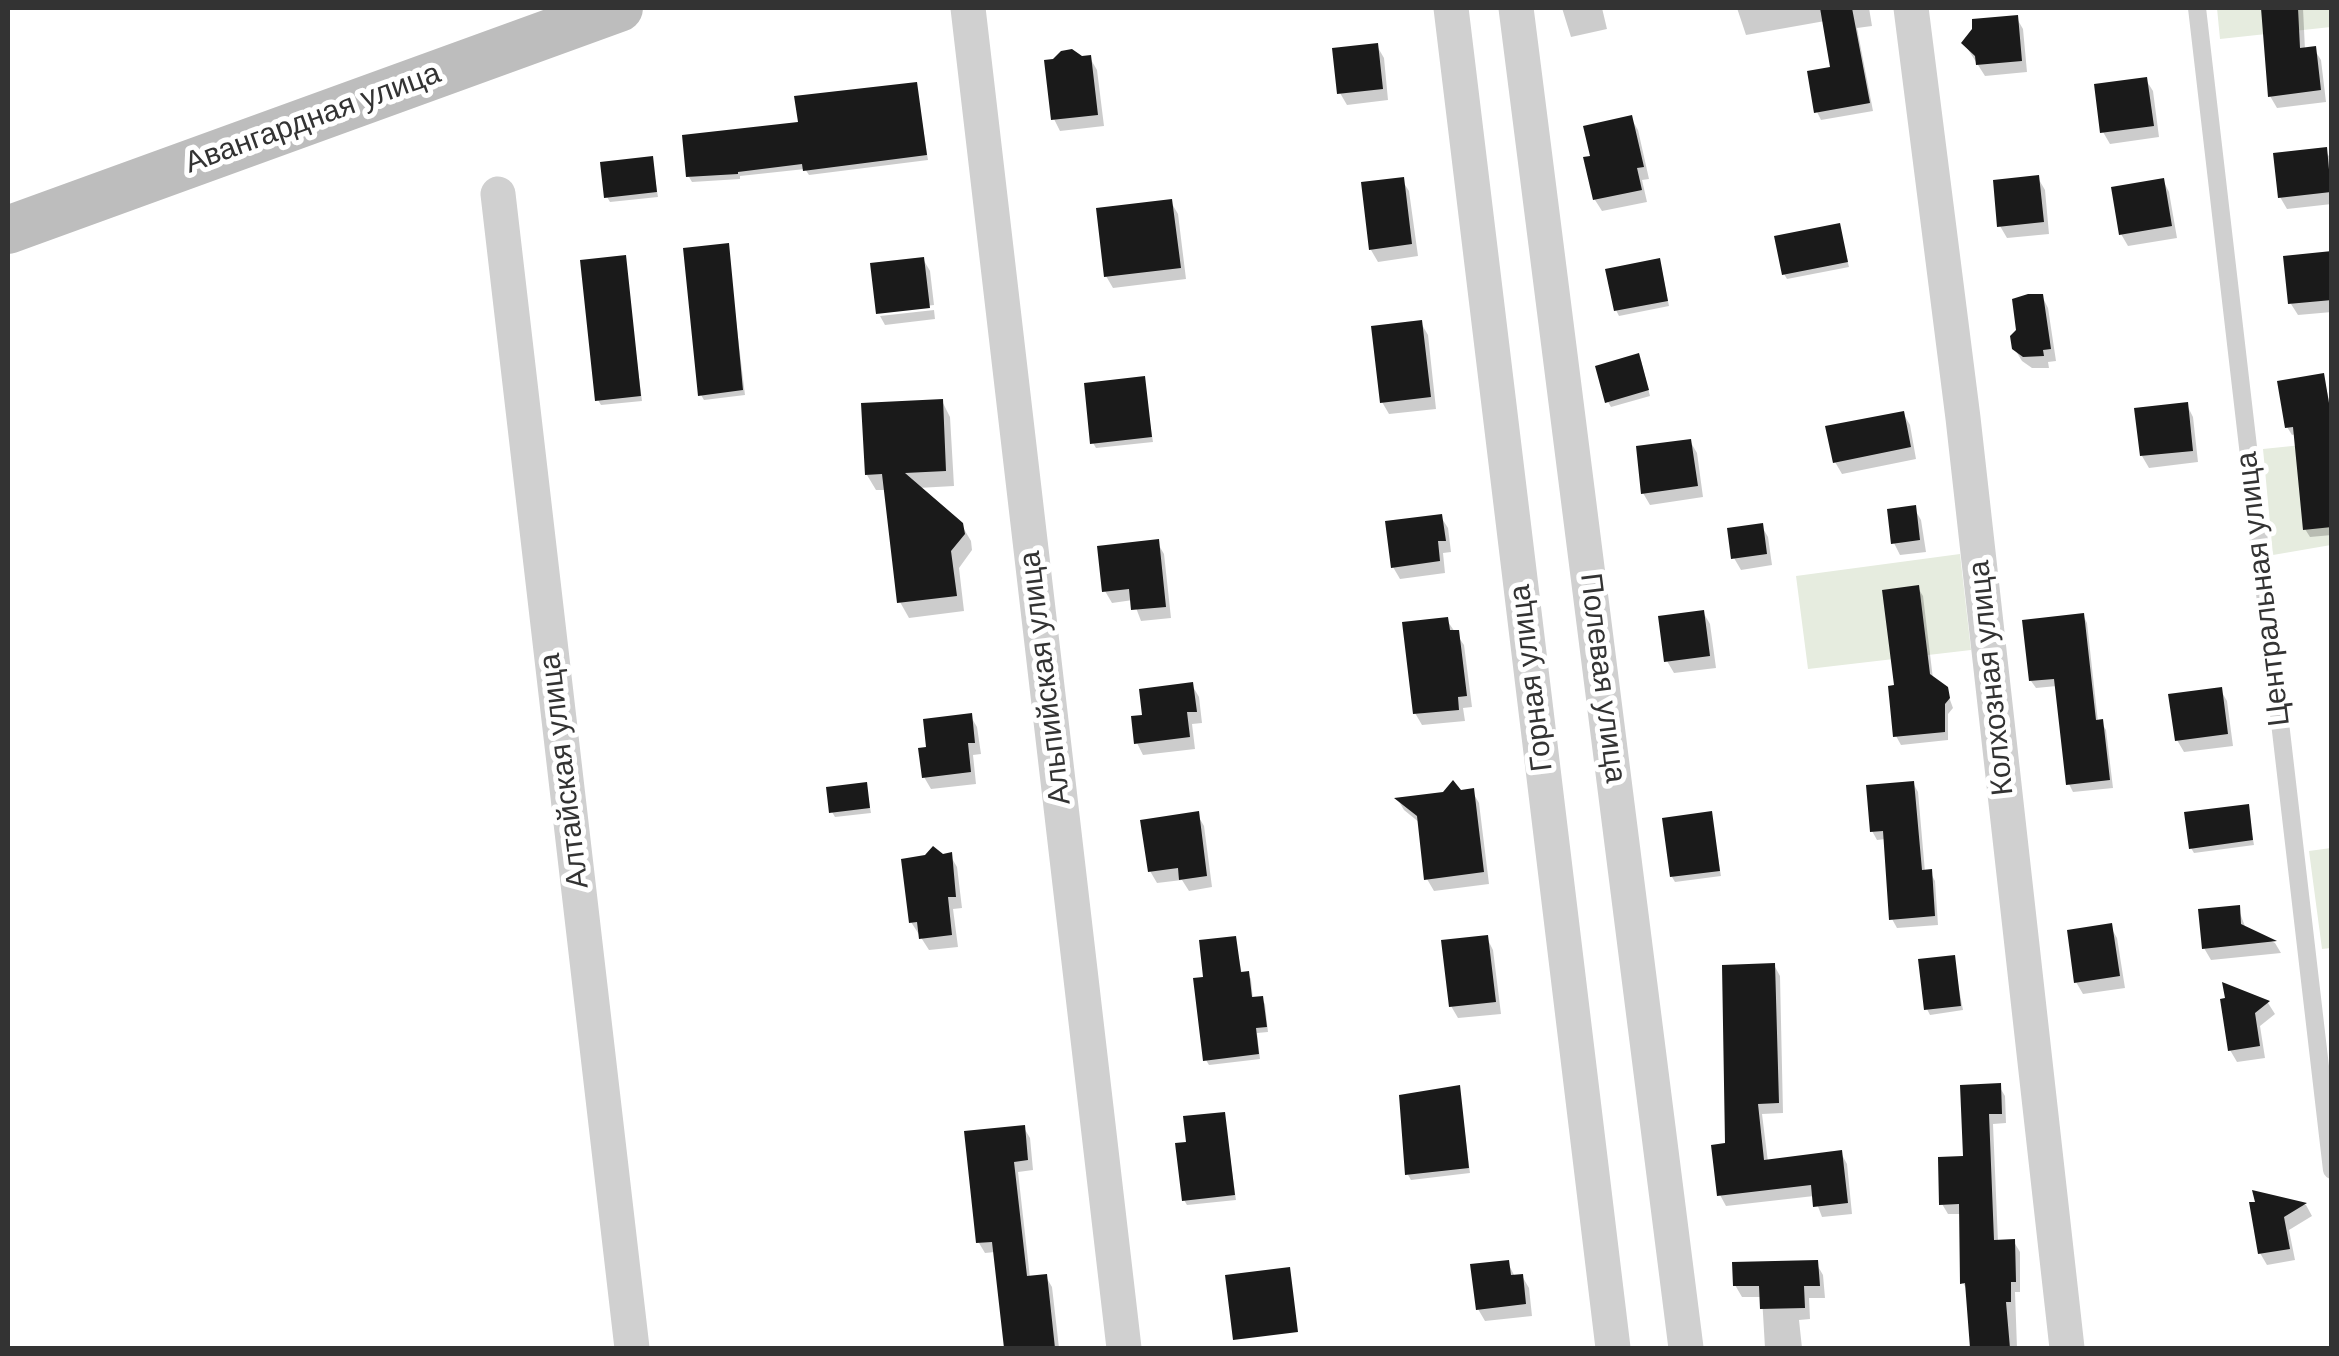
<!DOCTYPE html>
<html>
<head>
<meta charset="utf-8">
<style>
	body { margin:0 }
	#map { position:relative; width:2339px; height:1356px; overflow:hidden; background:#fff; font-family:Helvetica,sans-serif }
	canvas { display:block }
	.frame { position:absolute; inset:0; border:10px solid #333; pointer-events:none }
</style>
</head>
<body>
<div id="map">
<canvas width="2339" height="1356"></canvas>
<div class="frame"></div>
</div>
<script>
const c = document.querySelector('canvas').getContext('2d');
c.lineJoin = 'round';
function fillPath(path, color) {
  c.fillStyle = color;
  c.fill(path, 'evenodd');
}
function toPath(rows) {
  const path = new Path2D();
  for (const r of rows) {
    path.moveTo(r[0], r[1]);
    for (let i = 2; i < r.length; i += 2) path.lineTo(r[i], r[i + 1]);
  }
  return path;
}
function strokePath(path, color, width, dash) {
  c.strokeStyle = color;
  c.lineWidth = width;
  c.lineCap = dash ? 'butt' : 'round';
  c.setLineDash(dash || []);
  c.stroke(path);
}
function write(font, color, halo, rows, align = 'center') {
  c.font = font + ' Helvetica,sans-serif';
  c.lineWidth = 10;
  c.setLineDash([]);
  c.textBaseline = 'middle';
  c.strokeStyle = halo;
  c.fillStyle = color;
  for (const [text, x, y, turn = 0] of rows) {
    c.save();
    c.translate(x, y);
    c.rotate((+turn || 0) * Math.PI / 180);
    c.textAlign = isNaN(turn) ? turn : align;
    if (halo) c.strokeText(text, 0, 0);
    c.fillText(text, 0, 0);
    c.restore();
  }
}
const green = toPath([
	[2217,8,2331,8,2331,27,2220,39],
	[2331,442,2331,545,2273,555,2263,449],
	[1960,554,1971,650,1808,669,1796,576],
	[2331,848,2331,948,2322,949,2309,851]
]);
const shadow = toPath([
	[1562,8,1602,8,1607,29,1571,37],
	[1737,8,1869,8,1872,26,1857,28,1873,111,1821,120,1817,112,1833,69,1825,21,1746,35],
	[2263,8,2303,8,2305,50,2314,49,2321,60,2326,102,2277,108,2270,96],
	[2016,17,2023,29,2027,72,1985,76,1964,43],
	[1377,46,1384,58,1388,100,1347,105,1340,93],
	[1090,58,1097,70,1104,126,1060,131,1054,119,1081,59],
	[2146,80,2153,91,2159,137,2110,144,2103,132],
	[916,84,928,160,809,175,805,169,740,176,740,179,692,182,689,177,800,124],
	[1631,118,1638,130,1649,179,1642,180,1647,202,1602,211,1595,200,1593,158],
	[2325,150,2332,161,2332,204,2287,209,2280,197],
	[652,159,658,197,610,202,607,197],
	[2038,178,2045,190,2049,234,2007,238,2000,226],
	[1402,180,1409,191,1418,256,1378,262,1371,250],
	[2163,180,2169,192,2177,238,2128,246,2121,234],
	[1171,202,1178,214,1186,279,1113,288,1106,276],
	[1839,226,1849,267,1787,279,1784,274],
	[727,246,745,395,704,400,701,395],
	[2332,253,2332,312,2298,315,2291,304],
	[624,258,642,401,601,405,598,400],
	[923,259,930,271,934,305,880,311,880,315,873,265],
	[1661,266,1669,306,1619,316,1616,310],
	[2042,296,2048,308,2056,361,2048,362,2049,368,2032,368,2022,361,2014,348],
	[934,310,935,319,885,325,880,316],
	[1421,323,1428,335,1436,409,1389,414,1382,402],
	[1641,361,1650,396,1611,407,1608,402],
	[2323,376,2332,412,2332,535,2310,537,2305,529,2296,434,2292,435,2287,427],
	[1143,378,1153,442,1096,448,1093,443],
	[942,401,950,417,954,486,918,488,961,524,971,541,972,550,959,568,964,611,909,618,900,602,887,490,876,490,867,475],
	[2187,405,2193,417,2198,462,2149,468,2142,456],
	[1903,413,1910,425,1916,459,1842,474,1835,462],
	[1690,441,1697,453,1703,497,1650,505,1643,493],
	[1914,508,1921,520,1926,552,1900,555,1894,543],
	[1441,517,1448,528,1451,552,1443,553,1445,573,1400,579,1393,567],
	[1761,525,1768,537,1772,565,1741,570,1734,558],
	[1157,542,1164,554,1171,618,1141,621,1133,600,1112,603,1105,591],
	[1918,588,1923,596,1933,679,1946,689,1953,708,1948,714,1948,740,1901,745,1896,736,1897,687],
	[1703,612,1710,624,1716,668,1674,673,1667,661],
	[2083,615,2087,623,2098,722,2101,722,2106,730,2113,788,2073,792,2069,784,2057,686,2036,688,2031,681],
	[1446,619,1464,645,1472,707,1463,708,1465,721,1422,725,1415,713],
	[1192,685,1199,697,1202,723,1192,724,1195,749,1143,755,1137,743,1145,717],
	[2220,689,2227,701,2233,746,2184,752,2177,740],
	[970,715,977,727,981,754,973,755,976,784,931,789,924,777,929,749],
	[1913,783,1918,792,1925,872,1930,872,1935,881,1938,925,1897,928,1892,919,1886,839,1877,840,1872,831],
	[866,785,871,813,835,817,832,812],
	[1472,791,1479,803,1489,884,1434,891,1427,879,1420,823,1404,810,1398,800],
	[2247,806,2254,845,2194,853,2191,848],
	[1197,814,1204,826,1212,887,1189,891,1182,880,1157,883,1150,871],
	[1711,814,1721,876,1675,882,1672,877],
	[950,855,957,867,962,908,953,909,958,947,929,950,911,922,942,856],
	[2238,908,2246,929,2275,943,2281,953,2211,960,2204,948],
	[2110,926,2117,938,2125,988,2083,994,2076,982],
	[1487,938,1493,950,1501,1014,1458,1018,1451,1006],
	[1235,939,1242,974,1248,974,1251,979,1253,1000,1262,999,1265,1004,1268,1032,1257,1033,1260,1059,1209,1065,1206,1060,1206,979],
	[1953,957,1963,1010,1930,1015,1927,1009],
	[1774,965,1780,976,1783,1113,1762,1114,1768,1162,1841,1153,1847,1164,1852,1214,1822,1217,1814,1196,1726,1206,1720,1195,1728,1145],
	[2225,986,2268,1003,2275,1014,2260,1026,2265,1058,2237,1062,2230,1050],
	[1999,1086,2005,1096,2006,1123,1993,1124,1998,1242,2014,1242,2020,1252,2020,1292,2015,1292,2017,1348,1972,1348,1969,1293,1963,1283,1961,1214,1948,1214,1942,1204],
	[1459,1087,1470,1173,1411,1180,1408,1175],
	[1224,1114,1236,1200,1187,1205,1184,1200,1188,1144],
	[1024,1128,1030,1138,1033,1170,1018,1172,1030,1278,1046,1277,1052,1287,1059,1348,1006,1348,995,1252,985,1253,979,1243],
	[2255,1193,2306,1205,2312,1216,2289,1230,2295,1260,2267,1265,2260,1253],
	[1508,1263,1515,1277,1522,1276,1529,1288,1532,1316,1485,1321,1478,1309],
	[1816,1263,1823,1275,1825,1298,1809,1298,1810,1319,1799,1320,1802,1348,1765,1348,1762,1297,1742,1297,1735,1285]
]);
const building = toPath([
	[1820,8,1852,8,1870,103,1814,113,1807,71,1830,67],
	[2261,8,2298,8,2300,48,2316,46,2321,90,2268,97],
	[2018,15,2022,61,1976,65,1975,56,1961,43,1972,29,1972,19],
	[1378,43,1383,89,1337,94,1332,48],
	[1072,49,1082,56,1091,55,1098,115,1051,120,1044,60,1053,59,1061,51],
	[2147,77,2154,126,2100,133,2094,84],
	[917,82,927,155,803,171,802,164,738,172,738,174,686,177,682,135,798,122,794,96],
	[1632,115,1644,167,1637,168,1642,190,1593,200,1583,157,1590,156,1583,126],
	[2327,147,2331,192,2278,198,2273,153],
	[653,156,657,192,604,198,600,162],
	[2039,175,2044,222,1997,227,1993,180],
	[1404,177,1412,244,1369,250,1361,182],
	[2164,178,2172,226,2119,235,2111,187],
	[1172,199,1181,268,1104,277,1096,208],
	[1840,223,1848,262,1782,275,1774,236],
	[729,243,743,390,698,396,683,248],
	[2332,251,2332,300,2288,304,2283,256],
	[626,255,641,396,595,401,580,260],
	[924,257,930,308,876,314,870,263],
	[1660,258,1668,301,1614,311,1605,269],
	[2028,294,2043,294,2051,349,2043,350,2044,356,2023,357,2012,349,2010,336,2016,330,2012,299],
	[1422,320,1431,397,1380,403,1371,326],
	[1639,353,1649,390,1605,403,1595,366],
	[2324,373,2332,421,2332,527,2303,530,2293,427,2285,428,2277,381],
	[1145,376,1152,437,1090,444,1084,383],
	[943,399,946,471,905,473,963,523,965,534,951,551,957,596,897,603,882,474,865,475,861,403],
	[2188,402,2193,451,2140,456,2134,408],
	[1904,411,1911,447,1833,463,1825,426],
	[1691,439,1698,486,1641,494,1636,446],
	[1916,505,1920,540,1891,544,1887,509],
	[1442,514,1446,541,1438,541,1440,561,1391,568,1385,521],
	[1763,523,1767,554,1731,559,1727,528],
	[1159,539,1166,607,1131,610,1129,589,1102,592,1097,546],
	[1919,585,1930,674,1948,687,1950,698,1945,704,1945,732,1893,737,1888,686,1894,685,1882,590],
	[1704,610,1710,656,1664,662,1658,616],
	[2084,613,2096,720,2103,719,2110,780,2066,785,2054,679,2029,681,2022,620],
	[1448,617,1450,630,1459,630,1467,696,1458,697,1459,710,1413,714,1402,622],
	[1193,682,1197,712,1187,712,1190,737,1134,744,1131,716,1142,715,1139,689],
	[2222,687,2228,734,2175,741,2168,694],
	[972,713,975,743,968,743,971,772,922,778,918,748,926,747,923,719],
	[1453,780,1461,790,1474,788,1484,872,1424,880,1417,816,1394,798,1443,792],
	[1914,781,1922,870,1932,869,1935,916,1889,920,1883,831,1870,832,1866,785],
	[867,782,870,808,829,813,826,787],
	[2249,804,2253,840,2189,849,2184,812],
	[1199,811,1207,876,1179,880,1178,868,1148,872,1140,820],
	[1712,811,1720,871,1670,877,1662,818],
	[933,846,943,854,952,852,956,897,948,897,952,935,919,939,917,922,909,923,901,859,925,855],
	[2240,905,2241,924,2277,941,2202,949,2198,909],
	[2112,923,2120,976,2074,983,2067,930],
	[1488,935,1496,1002,1449,1007,1441,940],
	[1236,936,1241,972,1249,971,1252,997,1263,996,1267,1027,1256,1028,1259,1054,1203,1061,1193,978,1203,977,1199,940],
	[1955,955,1961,1006,1924,1010,1918,959],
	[1775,963,1779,1103,1758,1104,1764,1160,1842,1150,1848,1203,1813,1207,1811,1185,1717,1196,1711,1145,1725,1143,1722,965],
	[2222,982,2270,1001,2255,1013,2260,1046,2228,1051,2220,999,2225,998],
	[2001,1083,2002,1114,1989,1114,1994,1240,2015,1239,2016,1282,2011,1282,2011,1302,2006,1302,2010,1348,1970,1348,1965,1283,1960,1284,1959,1204,1939,1205,1938,1157,1963,1156,1960,1085],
	[1460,1085,1469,1168,1405,1175,1399,1095],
	[1225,1112,1235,1195,1182,1201,1175,1143,1186,1142,1183,1116],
	[1025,1125,1028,1160,1014,1162,1027,1276,1047,1274,1055,1348,1004,1348,992,1242,976,1243,964,1131],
	[2252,1190,2307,1203,2284,1217,2290,1249,2258,1254,2249,1202,2255,1202],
	[1509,1260,1511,1275,1523,1274,1526,1304,1476,1310,1470,1264],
	[1818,1260,1820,1286,1804,1286,1805,1308,1760,1309,1759,1286,1733,1286,1732,1262],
	[1290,1267,1298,1332,1233,1340,1225,1275]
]);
const service = toPath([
	[2197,8,2332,1170]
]);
const minor = toPath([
	[968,8,1124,1348],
	[1451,8,1613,1348],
	[1516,8,1686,1348],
	[1911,8,1963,418,2067,1348],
	[498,194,632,1348]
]);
const secondary = toPath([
	[8,230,619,8]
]);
const streetNames = [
	["Авангардная улица",313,119,-20],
	["Центральная улица",2264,589,-97],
	["Альпийская улица",1046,678,-97],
	["Горная улица",1532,678,-97],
	["Полевая улица",1602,678,83],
	["Колхозная улица",1992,678,-96],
	["Алтайская улица",565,771,-97]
];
fillPath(green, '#e6ecdf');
fillPath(shadow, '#0003');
fillPath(building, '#1a1a1a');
strokePath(service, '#d0d0d0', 18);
strokePath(minor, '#d0d0d0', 35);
strokePath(secondary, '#bdbdbd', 48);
write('30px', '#333', '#fff', streetNames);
</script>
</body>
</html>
